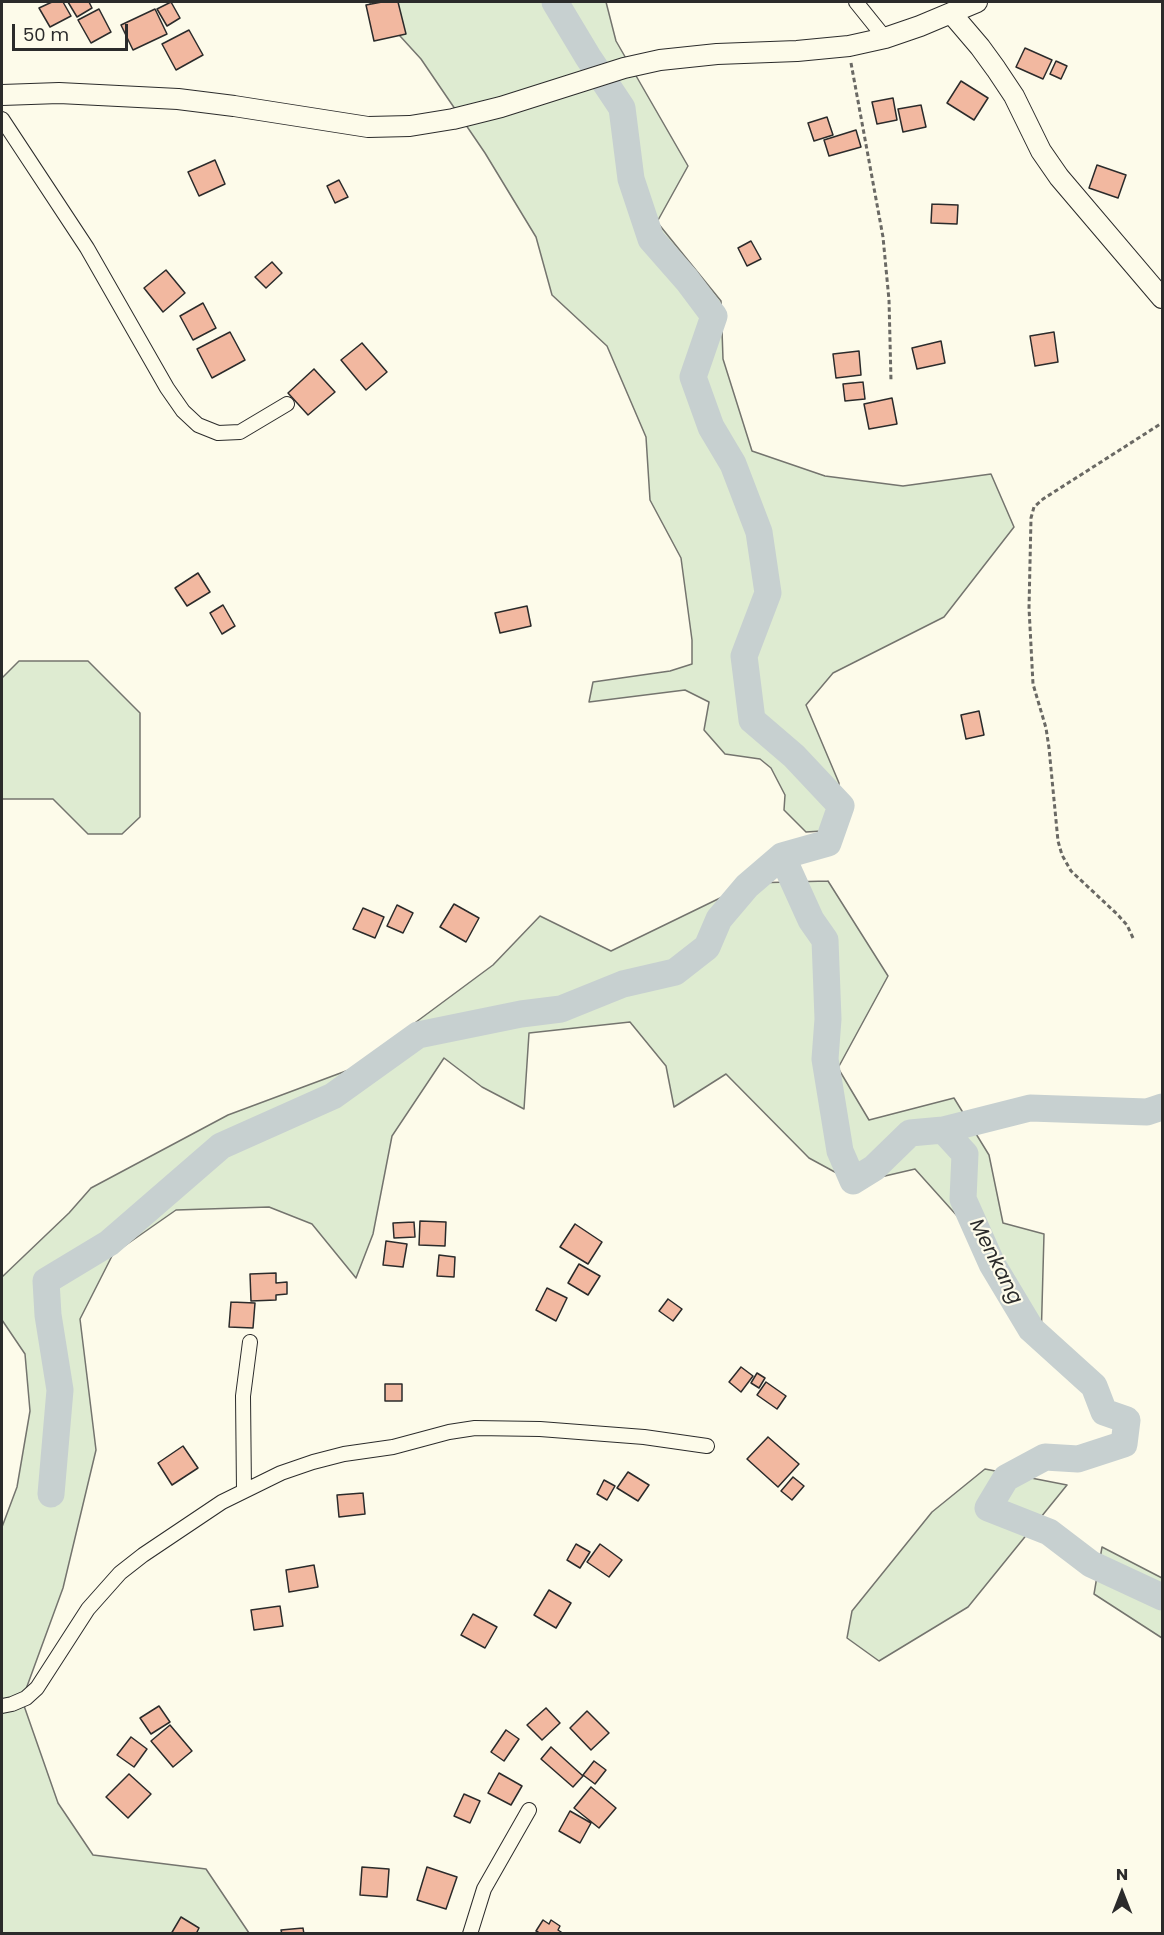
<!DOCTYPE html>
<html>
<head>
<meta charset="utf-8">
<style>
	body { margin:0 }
	#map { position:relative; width:1164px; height:1935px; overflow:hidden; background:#fdfbea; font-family:Poppins,sans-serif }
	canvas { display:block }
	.frame { position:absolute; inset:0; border:3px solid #2b2b2b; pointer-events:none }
	.north { position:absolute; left:1092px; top:1863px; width:60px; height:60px; -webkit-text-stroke:4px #fdfbea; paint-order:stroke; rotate:0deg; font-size:16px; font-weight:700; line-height:24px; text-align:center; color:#2b2b2b }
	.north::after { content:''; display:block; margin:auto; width:21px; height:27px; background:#2b2b2b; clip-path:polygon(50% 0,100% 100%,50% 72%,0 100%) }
	.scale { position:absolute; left:12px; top:24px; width:116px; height:27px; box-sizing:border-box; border:3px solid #2b2b2b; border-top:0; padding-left:8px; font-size:18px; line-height:21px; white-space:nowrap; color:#2b2b2b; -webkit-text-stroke:4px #fdfbea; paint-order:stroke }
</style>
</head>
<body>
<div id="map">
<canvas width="1164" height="1935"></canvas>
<div class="frame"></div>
<div class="north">N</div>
<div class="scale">50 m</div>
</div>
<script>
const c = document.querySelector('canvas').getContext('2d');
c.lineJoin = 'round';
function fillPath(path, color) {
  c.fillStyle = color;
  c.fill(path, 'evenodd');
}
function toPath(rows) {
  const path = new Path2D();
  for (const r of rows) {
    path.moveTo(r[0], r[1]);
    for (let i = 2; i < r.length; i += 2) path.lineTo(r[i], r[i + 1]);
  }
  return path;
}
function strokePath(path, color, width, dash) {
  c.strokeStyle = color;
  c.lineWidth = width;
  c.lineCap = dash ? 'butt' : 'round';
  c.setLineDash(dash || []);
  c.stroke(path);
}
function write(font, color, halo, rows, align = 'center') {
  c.font = font + ' Poppins,sans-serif';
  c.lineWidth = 4.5;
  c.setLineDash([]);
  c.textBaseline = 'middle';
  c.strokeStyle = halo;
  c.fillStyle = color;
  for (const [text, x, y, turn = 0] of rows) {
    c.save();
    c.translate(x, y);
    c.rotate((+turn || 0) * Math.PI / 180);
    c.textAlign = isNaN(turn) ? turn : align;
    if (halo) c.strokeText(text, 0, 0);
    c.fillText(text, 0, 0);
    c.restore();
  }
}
const green = toPath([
	[369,2,606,2,616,41,688,166,657,222,721,301,723,359,752,451,825,476,903,486,991,474,1014,527,944,617,833,673,806,705,839,783,837,830,806,832,784,810,785,795,771,768,760,759,725,754,704,730,709,702,685,690,589,702,593,682,670,671,692,664,692,640,681,558,650,500,646,437,607,346,552,295,536,237,485,153,421,59,369,2],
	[19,661,88,661,140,713,140,817,122,834,88,834,53,799,2,799,2,678,19,661],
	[828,881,888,976,838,1068,869,1120,954,1098,989,1155,1003,1223,1044,1234,1041,1343,1014,1308,959,1218,915,1169,855,1183,809,1158,726,1074,674,1107,666,1066,630,1022,529,1033,524,1109,482,1087,444,1058,392,1136,373,1234,356,1278,312,1224,269,1207,176,1210,113,1254,80,1319,96,1450,63,1588,22,1700,58,1803,93,1855,206,1869,249,1933,2,1933,2,1527,17,1487,30,1411,25,1354,2,1320,2,1277,69,1213,91,1188,228,1115,354,1068,493,965,540,916,611,951,751,883,828,881],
	[985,1469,1067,1485,968,1607,879,1661,847,1638,852,1611,932,1512,985,1469],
	[1102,1547,1162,1578,1162,1638,1094,1594,1102,1547]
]);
const river = toPath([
	[782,856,811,920,825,940,828,1019,825,1059,840,1151,853,1181,874,1168,910,1133,943,1130,965,1154,963,1199,992,1264,1031,1329,1094,1386,1104,1412,1127,1420,1124,1444,1078,1459,1045,1457,1006,1478,988,1508,1049,1532,1091,1564,1162,1597],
	[943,1130,1030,1108,1147,1112,1162,1107],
	[51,1494,60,1390,48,1315,46,1281,109,1243,221,1146,333,1096,418,1035,521,1014,561,1009,623,984,675,972,707,947,719,919,747,886,782,856,828,843,841,806,794,756,752,720,744,656,768,593,759,532,733,464,711,427,693,377,714,316,687,280,651,239,631,179,622,108,588,57,555,2]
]);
const building = toPath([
	[52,2,63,2,71,16,50,27,39,8,52,2],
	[68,2,89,2,92,8,77,17,68,2],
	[171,2,180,18,167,26,157,9,171,2],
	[382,2,398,2,406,34,374,41,366,5,382,2],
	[99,9,111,32,91,43,78,20,99,9],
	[155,9,167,34,133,50,121,25,155,9],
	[189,30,203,55,176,70,162,44,189,30],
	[1025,48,1052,60,1043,79,1016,67,1025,48],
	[1056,61,1067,66,1061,79,1050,74,1056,61],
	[961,81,988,98,974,120,947,103,961,81],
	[893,98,897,120,877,124,872,102,893,98],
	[921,105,926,127,903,132,898,109,921,105],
	[827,117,833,135,814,141,808,123,827,117],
	[856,130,861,147,829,156,824,140,856,130],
	[215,160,225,184,199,196,188,172,215,160],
	[1097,165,1126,175,1118,198,1089,188,1097,165],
	[339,180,348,197,335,203,327,186,339,180],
	[932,204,958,205,957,224,931,223,932,204],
	[751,241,761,259,747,266,738,248,751,241],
	[272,262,282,273,266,288,255,277,272,262],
	[166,270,185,293,163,312,144,288,166,270],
	[203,303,216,328,193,340,180,316,203,303],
	[230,332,245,360,212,378,197,349,230,332],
	[1054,332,1058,362,1035,366,1030,336,1054,332],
	[941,341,945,363,917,369,912,348,941,341],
	[362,343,387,372,366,390,341,360,362,343],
	[859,351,861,375,836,378,833,354,859,351],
	[314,369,335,392,308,415,288,393,314,369],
	[863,382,865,399,845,401,843,384,863,382],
	[892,398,897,424,869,429,864,404,892,398],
	[198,573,210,592,187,606,175,588,198,573],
	[223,605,235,626,222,634,210,613,223,605],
	[527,606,531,626,500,633,495,613,527,606],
	[979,711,984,735,966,739,961,715,979,711],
	[454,904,479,918,466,942,440,927,454,904],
	[397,905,413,913,403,933,387,926,397,905],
	[363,908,384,917,375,938,353,929,363,908],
	[420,1221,446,1222,445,1246,419,1245,420,1221],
	[414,1222,415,1237,394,1238,393,1223,414,1222],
	[575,1224,602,1242,588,1264,560,1247,575,1224],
	[386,1241,407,1244,403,1267,383,1265,386,1241],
	[439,1255,455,1257,454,1277,437,1276,439,1255],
	[579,1264,600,1276,588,1295,568,1283,579,1264],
	[276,1273,276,1283,287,1282,287,1294,276,1295,276,1300,251,1301,250,1274,276,1273],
	[547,1288,567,1298,556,1321,536,1310,547,1288],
	[668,1299,682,1309,673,1321,659,1311,668,1299],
	[231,1302,255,1303,253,1328,229,1327,231,1302],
	[741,1367,753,1376,741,1392,729,1382,741,1367],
	[757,1373,765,1378,759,1388,751,1383,757,1373],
	[766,1382,786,1396,777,1409,757,1395,766,1382],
	[385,1384,402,1384,402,1401,385,1401,385,1384],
	[768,1437,799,1464,778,1487,747,1459,768,1437],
	[183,1446,198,1468,172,1485,158,1463,183,1446],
	[628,1472,649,1485,638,1501,617,1488,628,1472],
	[793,1477,804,1486,792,1500,781,1491,793,1477],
	[604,1480,615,1486,607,1500,597,1494,604,1480],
	[363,1493,365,1514,339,1517,337,1495,363,1493],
	[576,1544,590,1552,580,1568,567,1560,576,1544],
	[600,1544,622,1560,609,1577,587,1562,600,1544],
	[314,1565,318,1587,289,1592,286,1570,314,1565],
	[549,1590,571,1603,556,1628,534,1615,549,1590],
	[280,1606,283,1626,254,1630,251,1610,280,1606],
	[473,1614,497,1627,485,1648,461,1635,473,1614],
	[159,1706,170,1722,151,1734,140,1718,159,1706],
	[546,1708,560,1723,542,1740,527,1725,546,1708],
	[587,1711,609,1733,591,1750,570,1728,587,1711],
	[170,1725,192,1751,173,1767,151,1741,170,1725],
	[506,1730,519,1739,504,1761,491,1752,506,1730],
	[131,1737,147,1749,134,1767,117,1755,131,1737],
	[551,1747,583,1776,573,1787,541,1759,551,1747],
	[594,1761,606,1770,595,1784,583,1775,594,1761],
	[499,1773,522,1786,511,1805,488,1793,499,1773],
	[129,1774,151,1794,128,1818,106,1797,129,1774],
	[591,1787,616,1808,599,1828,574,1808,591,1787],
	[464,1794,480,1801,470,1823,454,1816,464,1794],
	[570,1811,591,1823,580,1843,559,1831,570,1811],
	[362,1867,389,1869,387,1897,360,1895,362,1867],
	[427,1867,457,1877,446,1909,417,1900,427,1867],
	[181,1917,199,1928,196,1934,171,1934,181,1917],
	[543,1920,549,1924,551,1920,560,1926,558,1930,564,1934,541,1934,536,1931,543,1920],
	[303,1928,304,1934,282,1934,281,1930,303,1928]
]);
const path = toPath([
	[851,63,883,237,889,300,891,381],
	[1133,938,1127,925,1117,914,1071,871,1062,855,1058,841,1049,748,1046,728,1033,684,1029,608,1031,518,1034,507,1043,499,1162,423]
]);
const street = toPath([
	[856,2,885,38],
	[2,119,87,248,167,388,183,411,198,425,218,433,240,432,287,404],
	[244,1491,243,1396,250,1342],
	[2,1706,12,1704,26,1698,37,1688,88,1609,120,1573,143,1555,222,1502,281,1473,313,1462,344,1454,393,1447,449,1432,475,1428,540,1429,644,1437,707,1446],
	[470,1934,484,1889,529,1810]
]);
const secondary = toPath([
	[951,13,980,47,996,69,1014,96,1041,151,1059,177,1162,298],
	[2,95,59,93,178,99,234,106,368,127,410,126,453,119,501,107,624,68,660,60,717,54,797,51,849,46,885,38,920,26,977,2]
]);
const waterNames = [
	["Menkang",995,1262,63]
];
fillPath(green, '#deebd1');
strokePath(green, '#74746e', 1.5);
strokePath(river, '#c7d0d0', 27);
fillPath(building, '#f2b8a0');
strokePath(building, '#2b2b2b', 1.5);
strokePath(street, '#2b2b2b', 16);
strokePath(secondary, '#2b2b2b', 22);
strokePath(path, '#6a6964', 3, [4.5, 3]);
strokePath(street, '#fdfbea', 14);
strokePath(secondary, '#fdfbea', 20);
write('italic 20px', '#2b2b2b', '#fdfbea', waterNames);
</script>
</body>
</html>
